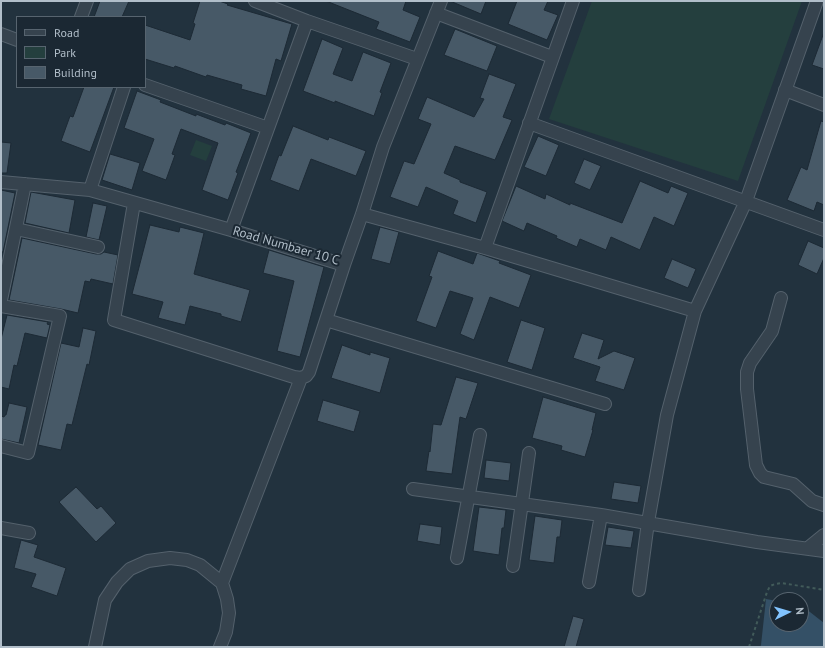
<!DOCTYPE html>
<html>
<head>
<meta charset="utf-8">
<style>
	body { margin:0 }
	#map { position:relative; width:825px; height:648px; overflow:hidden; background:#22323e; font-family:"PT Sans",sans-serif }
	canvas { display:block }
	.frame { position:absolute; inset:0; border:2px solid #b1bec9; pointer-events:none }
	.legend { position:absolute; left:16px; top:16px; width:130px; height:72px; box-sizing:border-box; background:#1b2833; border:1px solid #57646f; margin:0; padding:5px 7px; list-style:none; font-size:12px; color:#b1bec9 }
	.legend li { display:flex; align-items:center; gap:8px; height:20px }
	.legend b { width:20px; border:1px solid #57646f }
	.north { position:absolute; left:769px; top:592px; width:40px; height:40px; box-sizing:border-box; background:#1b2833; border:1px solid #57646f; border-radius:50%; rotate:85deg; font-size:11px; font-weight:700; line-height:16px; text-align:center; color:#b1bec9 }
	.north::after { content:''; display:block; margin:auto; width:14px; height:18px; background:#81c3fe; clip-path:polygon(50% 0,100% 100%,50% 72%,0 100%) }
</style>
</head>
<body>
<div id="map">
<canvas width="825" height="648"></canvas>
<div class="frame"></div>
<ul class="legend">
<li><b style="height:5px;background:#36434e"></b>Road</li>
<li><b style="height:11px;background:#243f3e"></b>Park</li>
<li><b style="height:11px;background:#475967"></b>Building</li>
</ul>
<div class="north">N</div>
</div>
<script>
const c = document.querySelector('canvas').getContext('2d');
c.lineJoin = 'round';
function fillPath(path, color) {
  c.fillStyle = color;
  c.fill(path, 'evenodd');
}
function toPath(rows) {
  const path = new Path2D();
  for (const r of rows) {
    path.moveTo(r[0], r[1]);
    for (let i = 2; i < r.length; i += 2) path.lineTo(r[i], r[i + 1]);
  }
  return path;
}
function strokePath(path, color, width, dash) {
  c.strokeStyle = color;
  c.lineWidth = width;
  c.lineCap = dash ? 'butt' : 'round';
  c.setLineDash(dash || []);
  c.stroke(path);
}
function write(font, color, halo, rows, align = 'center') {
  c.font = font + ' "PT Sans",sans-serif';
  c.lineWidth = 4;
  c.setLineDash([]);
  c.textBaseline = 'middle';
  c.strokeStyle = halo;
  c.fillStyle = color;
  for (const [text, x, y, turn = 0] of rows) {
    c.save();
    c.translate(x, y);
    c.rotate((+turn || 0) * Math.PI / 180);
    c.textAlign = isNaN(turn) ? turn : align;
    if (halo) c.strokeText(text, 0, 0);
    c.fillText(text, 0, 0);
    c.restore();
  }
}
const green = toPath([
	[592,1,802,1,738,181,549,119],
	[196,140,212,146,206,161,190,155]
]);
const water = toPath([
	[766,599,777,601,777,624,801,624,801,605,824,623,824,647,760,647,761,645]
]);
const building = toPath([
	[100,1,129,1,122,17,94,17,100,1],
	[200,1,219,1,228,4,227,5,292,24,281,61,276,59,266,96,241,89,242,85,207,75,206,77,175,66,174,68,145,59,145,25,190,40,195,24,193,23,200,1],
	[326,1,406,1,403,10,420,17,410,42,376,29,379,22,326,1],
	[450,1,486,1,481,14,450,1],
	[517,1,548,1,544,10,558,15,547,40,508,24,517,1],
	[455,29,497,46,487,71,444,55,455,29],
	[823,35,824,35,824,69,812,65,823,35],
	[322,39,343,48,333,74,352,81,363,52,391,63,380,92,382,93,374,116,335,101,335,103,303,91,322,39],
	[489,74,516,84,503,117,512,120,495,160,455,146,444,173,460,180,460,182,487,192,476,223,453,214,458,201,426,187,418,207,390,197,404,161,414,164,431,124,418,119,427,97,474,117,484,99,480,98,489,74],
	[84,87,114,87,90,152,61,141,70,116,73,117,84,87],
	[137,91,161,100,160,102,196,116,196,114,225,125,226,123,251,133,236,172,238,173,228,200,202,190,218,143,181,129,172,154,175,155,166,180,142,171,154,139,124,128,137,91],
	[821,121,824,122,824,205,817,202,814,211,787,200,801,167,807,170,821,121],
	[293,126,328,140,329,137,366,151,356,176,311,159,299,191,270,180,279,155,281,156,293,126],
	[538,136,559,145,546,176,524,167,538,136],
	[1,142,11,143,7,173,1,173,1,142],
	[110,154,140,163,132,190,102,180,110,154],
	[584,159,601,166,590,190,574,183,584,159],
	[640,181,668,193,671,186,688,193,674,226,654,217,640,250,611,237,606,250,580,239,577,247,556,238,557,236,527,223,524,231,502,221,516,186,545,199,546,194,570,205,570,203,622,223,640,181],
	[1,190,15,193,3,252,1,252,1,190],
	[31,192,75,200,69,233,25,223,31,192],
	[93,203,107,206,99,240,86,237,93,203],
	[150,225,179,232,180,227,204,233,194,274,250,290,241,322,221,316,221,314,190,306,185,325,158,318,163,302,132,294,150,225],
	[380,227,399,232,390,264,371,259,380,227],
	[22,238,96,254,101,254,104,252,118,255,113,284,91,279,90,282,85,281,78,313,61,309,9,300,22,238],
	[808,241,824,248,824,258,817,274,798,265,808,241],
	[269,250,324,267,300,357,277,351,294,281,263,273,269,250],
	[438,251,473,264,477,253,500,261,499,263,531,275,519,308,490,297,474,340,460,334,473,298,450,291,436,328,416,321,432,277,429,276,438,251],
	[672,259,696,269,688,288,664,278,672,259],
	[7,315,48,322,47,324,50,325,47,338,25,333,17,366,14,365,9,389,1,387,1,339,7,315],
	[521,320,545,328,532,370,507,362,521,320],
	[83,328,96,331,89,365,87,364,72,425,67,424,61,450,38,445,61,343,79,347,83,328],
	[582,333,604,340,598,359,614,351,635,358,624,390,595,381,600,367,573,358,582,333],
	[342,345,370,355,370,352,390,358,380,393,331,378,342,345],
	[456,377,478,383,466,419,460,417,452,474,426,471,429,451,430,452,433,424,441,425,456,377],
	[543,397,596,413,592,430,593,430,585,457,561,450,562,446,532,438,543,397],
	[323,400,360,411,354,432,317,421,323,400],
	[9,403,27,407,19,443,1,439,1,416,4,417,5,415,6,415,9,403],
	[486,460,511,463,509,481,484,478,486,460],
	[614,482,641,486,638,503,611,499,614,482],
	[76,487,97,509,101,506,116,523,96,542,59,502,76,487],
	[479,507,506,510,504,528,502,528,499,555,473,551,479,507],
	[535,516,562,520,560,537,557,537,554,563,529,560,535,516],
	[420,524,442,527,440,545,417,541,420,524],
	[608,527,634,531,631,548,605,545,608,527],
	[21,540,38,545,34,557,66,568,57,596,31,587,36,574,14,568,21,540],
	[573,616,584,619,576,647,564,647,573,616]
]);
const path = toPath([
	[749,647,767,592,770,586,775,584,782,583,824,590]
]);
const minor = toPath([
	[255,1,307,21,417,59],
	[436,13,552,57],
	[81,17,87,1],
	[1,34,17,40],
	[145,85,268,128],
	[785,90,824,105],
	[529,123,824,230],
	[1,182,90,190,231,230,344,265],
	[90,190,124,87],
	[134,203,114,320,294,377,301,378,306,376,309,372,344,265,362,214,383,147,441,1],
	[362,214,485,248,695,311],
	[16,229,98,247],
	[231,230,307,21],
	[485,248,573,1],
	[781,298,772,331,750,363,747,372,747,389,756,465,760,473,764,477,793,484,812,501,824,505],
	[1,300,25,184],
	[1,306,60,316,28,453,1,446],
	[326,320,605,404],
	[413,489,601,515,757,542,824,551],
	[1,528,29,533],
	[808,548,824,535],
	[457,558,480,435],
	[513,566,529,453],
	[589,582,601,515],
	[639,590,648,522,667,415,695,311,746,201,817,1],
	[95,647,105,600,117,582,130,569,148,561,170,558,187,560,200,565,222,583,301,378],
	[220,647,226,632,229,613,227,599,222,583]
]);
const streetNames = [
	["Road Numbaer 10 C",286,246,16]
];
fillPath(green, '#243f3e');
fillPath(water, '#345066');
fillPath(building, '#475967');
strokePath(building, '#1d2a35', 1);
strokePath(minor, '#54616c', 14);
strokePath(path, '#425b5a', 2, [3, 3]);
strokePath(minor, '#36434e', 12);
write('13px', '#b1bec9', '#1b2833', streetNames);
</script>
</body>
</html>
